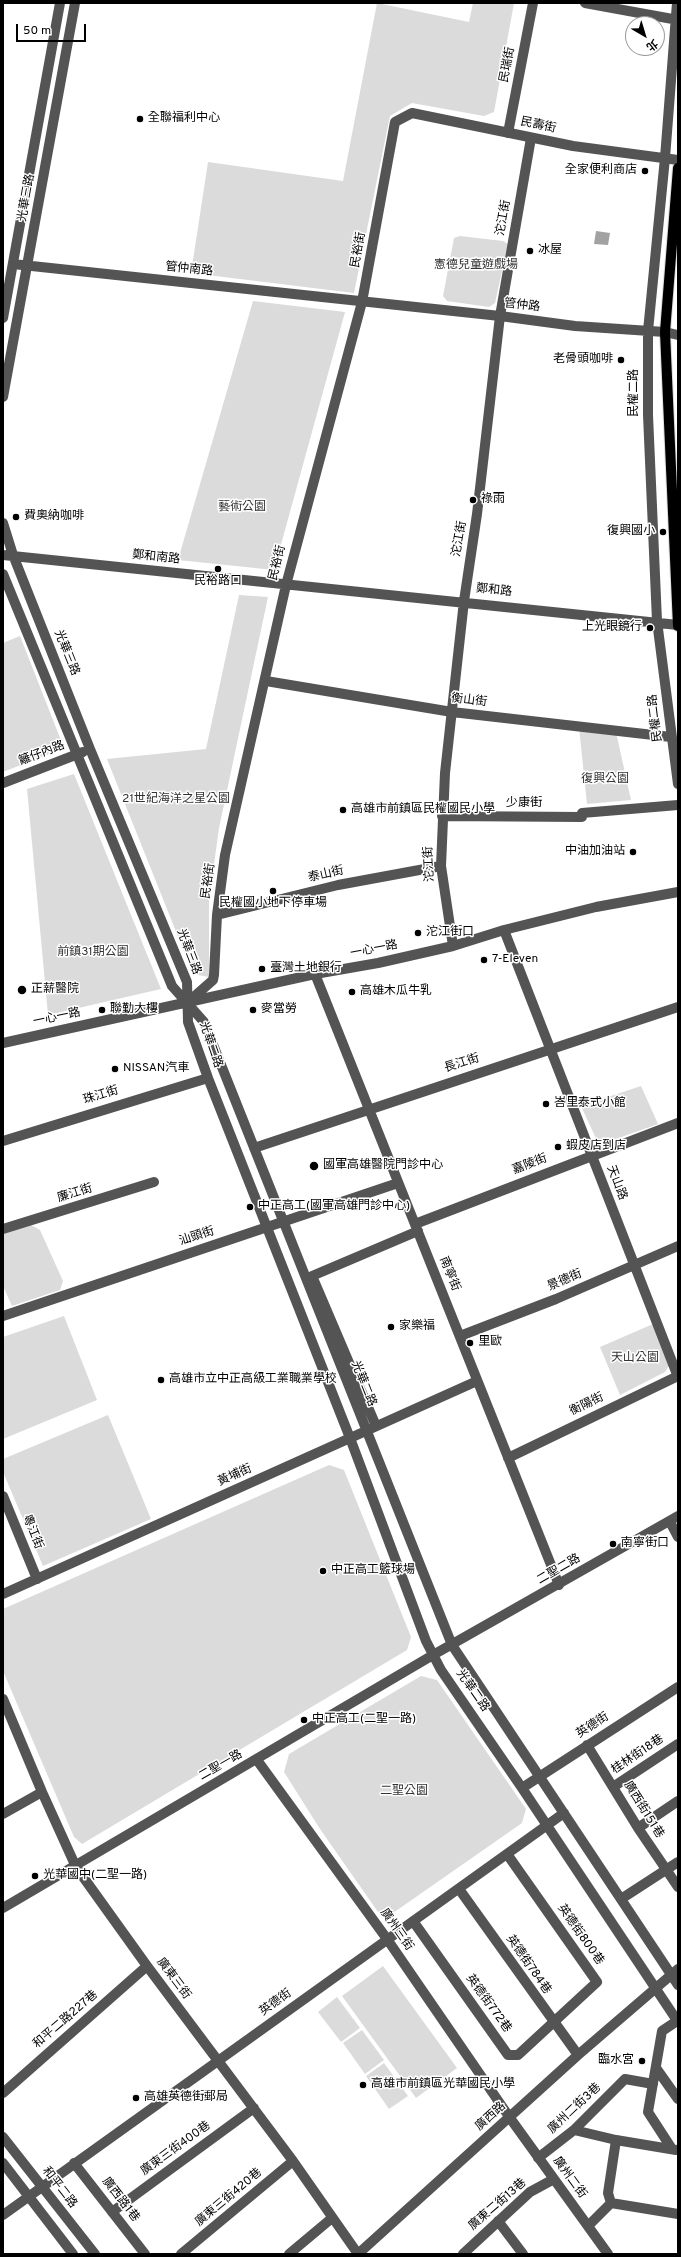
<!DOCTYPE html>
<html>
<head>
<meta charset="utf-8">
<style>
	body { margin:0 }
	#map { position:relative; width:681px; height:2257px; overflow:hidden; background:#fff; font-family:Overpass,"Noto Sans TC",sans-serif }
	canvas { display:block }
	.frame { position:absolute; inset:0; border:4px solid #000; pointer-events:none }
	.north { position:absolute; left:625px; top:16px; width:40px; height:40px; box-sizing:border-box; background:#fff; border:1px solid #999; border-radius:50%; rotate:142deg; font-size:11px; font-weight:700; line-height:16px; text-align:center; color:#000 }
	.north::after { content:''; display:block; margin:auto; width:14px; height:18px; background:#000; clip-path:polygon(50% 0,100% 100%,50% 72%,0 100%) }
	.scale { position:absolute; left:16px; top:24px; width:70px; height:18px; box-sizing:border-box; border:2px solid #000; border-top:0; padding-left:5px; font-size:12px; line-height:14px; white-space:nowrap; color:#000; -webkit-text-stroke:3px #fff; paint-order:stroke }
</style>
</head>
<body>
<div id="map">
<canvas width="681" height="2257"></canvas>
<div class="frame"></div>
<div class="north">北</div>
<div class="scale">50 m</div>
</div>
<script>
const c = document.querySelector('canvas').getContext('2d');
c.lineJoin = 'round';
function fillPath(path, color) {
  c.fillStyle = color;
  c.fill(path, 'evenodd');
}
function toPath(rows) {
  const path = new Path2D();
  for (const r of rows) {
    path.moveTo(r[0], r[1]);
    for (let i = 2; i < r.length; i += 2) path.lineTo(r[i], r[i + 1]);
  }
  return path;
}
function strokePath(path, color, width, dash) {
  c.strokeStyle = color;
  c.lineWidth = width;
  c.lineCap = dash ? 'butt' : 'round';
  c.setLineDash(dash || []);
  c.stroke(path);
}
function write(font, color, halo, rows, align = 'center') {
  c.font = font + ' Overpass,"Noto Sans TC",sans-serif';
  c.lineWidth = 3;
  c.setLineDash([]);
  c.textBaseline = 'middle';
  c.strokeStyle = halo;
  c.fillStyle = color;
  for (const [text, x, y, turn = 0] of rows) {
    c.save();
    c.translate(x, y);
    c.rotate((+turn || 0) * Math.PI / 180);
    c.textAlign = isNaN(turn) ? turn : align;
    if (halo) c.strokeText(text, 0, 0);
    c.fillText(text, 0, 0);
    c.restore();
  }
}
const green = toPath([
	[377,3,469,22,473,3,514,3,494,112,484,116,412,103,390,116,354,293,191,273,208,162,343,181],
	[460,236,503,241,508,244,495,303,489,307,447,301,443,296,454,238],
	[253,301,345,312,274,570,178,560],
	[239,595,268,597,219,828,209,901,209,977,193,974,107,759,206,749],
	[20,636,64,748,3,772,3,643],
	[579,727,616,732,631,800,587,804],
	[74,774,161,989,48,1015,27,789],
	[641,1086,658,1124,599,1145,581,1106],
	[31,1225,40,1230,63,1281,60,1290,12,1306,3,1286,3,1234],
	[64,1316,97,1400,3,1439,3,1337],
	[653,1324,670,1364,665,1372,620,1395,600,1347],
	[108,1415,151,1519,43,1566,3,1472,3,1459],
	[329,1465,344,1470,411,1637,407,1650,82,1844,74,1837,3,1671,3,1609],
	[421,1676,437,1680,526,1809,522,1823,393,1913,378,1912,320,1829,284,1772,289,1754],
	[383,1966,457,2068,416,2098,342,1996],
	[337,1997,360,2028,341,2042,318,2012],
	[362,2030,384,2060,365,2074,343,2043],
	[384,2063,408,2096,389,2109,366,2076]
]);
const water = toPath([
	[596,231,610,233,608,245,594,244]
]);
const minor = toPath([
	[585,3,678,20],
	[677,3,665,158,648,331,648,415,657,621,678,784],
	[508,133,533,3],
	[13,264,500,316,575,326,665,332,678,335],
	[3,318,60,3],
	[3,397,75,3],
	[3,523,13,555,90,749,187,982,188,1022,208,1078,350,1438,426,1641,441,1670,522,1788,678,2022],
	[3,555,678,625],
	[3,574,172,986,204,1022,452,1645,678,1985],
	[266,681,452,712,671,737],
	[3,783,83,752],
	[582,813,678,805],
	[442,816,582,817],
	[217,915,338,885,441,866],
	[504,930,678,1377],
	[453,946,441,866,445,773,464,601,477,514,500,316,531,138],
	[315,974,559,1585],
	[187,1003,213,980,214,975,217,915,225,855,286,585,362,302,395,122,412,113,573,146,678,160],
	[3,1043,315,974,378,963,453,946,504,930,596,907,678,892],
	[3,1141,208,1078],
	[254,1148,678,1007],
	[415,1224,678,1123],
	[3,1229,154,1182],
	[3,1316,398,1183],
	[460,1336,556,1299,678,1246],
	[376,1426,312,1276,418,1231],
	[508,1458,678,1376],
	[3,1496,37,1579],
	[670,1522,678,1537],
	[3,1594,477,1381],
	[3,1699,42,1792,76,1867,147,1966,293,2161,358,2254],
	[587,1745,638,1828,678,1887],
	[257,1760,387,1939,510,2118,608,2254],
	[613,1787,678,1744],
	[522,1788,678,1687],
	[3,1814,42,1792],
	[638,1828,678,1801],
	[459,1889,578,2055],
	[621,1899,678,1862],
	[3,1908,433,1655,678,1516],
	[413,1921,508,2055,518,2055,597,1982,507,1854],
	[656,2068,678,2099],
	[3,2093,147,1966],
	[574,2130,616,2140,676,2150],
	[3,2137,95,2254],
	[672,2149,648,2112,662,2031,677,2021],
	[538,2158,574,2130,625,2079,653,2084],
	[3,2163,73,2254],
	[74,2163,145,2254],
	[611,2203,608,2193,616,2140],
	[112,2212,254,2108],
	[3,2215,564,1813],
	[498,2221,523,2254],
	[588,2226,611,2203,678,2214],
	[181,2254,293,2161],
	[289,2254,332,2218],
	[358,2254,578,2055,678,1969],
	[463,2254,530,2192,554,2179]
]);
const major = toPath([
	[678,168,665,332,678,626]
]);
const markers = [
	[140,119,4,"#000"],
	[645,171,4,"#000"],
	[530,251,4,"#000"],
	[621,360,4,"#000"],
	[473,500,4,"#000"],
	[16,517,4,"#000"],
	[663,532,4,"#000"],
	[218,569,4,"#000"],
	[650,628,4,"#000"],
	[343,810,4,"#000"],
	[633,852,4,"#000"],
	[273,891,4,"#000"],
	[418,933,4,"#000"],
	[484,960,4,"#000"],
	[262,969,4,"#000"],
	[22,990,5,"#000"],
	[352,992,4,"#000"],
	[102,1010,4,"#000"],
	[253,1010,4,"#000"],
	[115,1069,4,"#000"],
	[546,1104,4,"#000"],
	[558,1147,4,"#000"],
	[314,1166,5,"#000"],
	[250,1207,4,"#000"],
	[391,1327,4,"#000"],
	[470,1343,4,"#000"],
	[161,1380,4,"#000"],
	[613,1544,4,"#000"],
	[323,1571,4,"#000"],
	[304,1720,4,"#000"],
	[35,1876,4,"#000"],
	[642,2061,4,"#000"],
	[363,2085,4,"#000"],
	[136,2098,4,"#000"]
];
const streetNames = [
	["民瑞街",508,65,-79],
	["民壽街",538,126,12],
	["光華三路",27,198,-80],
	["沱江街",504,218,-80],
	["民裕街",359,250,-80],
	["管仲南路",189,270,6],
	["管仲路",522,306,7],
	["民權二路",635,393,-90],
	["沱江街",460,539,-80],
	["鄭和南路",156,558,6],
	["民裕街",278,563,-76],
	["鄭和路",494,591,6],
	["光華三路",66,653,68],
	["衡山街",469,701,7],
	["民權二路",656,718,-97],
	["籬仔內路",42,754,-21],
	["少康街",524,804],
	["沱江街",430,864,-93],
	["泰山街",326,875,-13],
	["民裕街",209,881,-82],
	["一心一路",374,950,-11],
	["光華三路",188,952,69],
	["一心一路",57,1018,-12],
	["光華二路",210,1045,71],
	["長江街",462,1064,-18],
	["珠江街",101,1096,-17],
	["嘉陵街",530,1165,-21],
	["天山路",616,1183,69],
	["廉江街",75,1194,-17],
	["汕頭街",197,1237,-18],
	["南寧街",449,1274,68],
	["景德街",565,1281,-23],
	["光華二路",363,1384,68],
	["衡陽街",587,1405,-26],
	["黃埔街",235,1476,-24],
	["粵江街",32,1532,68],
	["二聖二路",559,1570,-30],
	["光華二路",472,1691,55],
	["英德街",593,1726,-33],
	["桂林街18巷",638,1755,-34],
	["二聖一路",221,1766,-30],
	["廣西街151巷",643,1810,58],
	["廣州三街",396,1930,55],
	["英德街800巷",580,1935,55],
	["英德街784巷",528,1965,55],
	["廣東三街",173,1979,53],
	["英德街",276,2003,-36],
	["英德街772巷",488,2004,54],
	["和平二路227巷",66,2020,-41],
	["廣州二街3巷",575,2109,-43],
	["廣西路",491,2117,-42],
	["廣東三街400巷",176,2149,-36],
	["廣州二街",569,2178,54],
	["和平二路",59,2188,52],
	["廣東三街420巷",229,2198,-40],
	["廣西路1巷",120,2200,52],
	["廣東二街13巷",498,2205,-41]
];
const poiNames = [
	["全聯福利中心",148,119],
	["全家便利商店",637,171,"right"],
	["冰屋",538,251],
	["老骨頭咖啡",613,360,"right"],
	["祿雨",481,500],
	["費奧納咖啡",24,517],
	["復興國小",655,532,"right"],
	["民裕路口",218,582,"center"],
	["上光眼鏡行",642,628,"right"],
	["高雄市前鎮區民權國民小學",351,810],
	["中油加油站",625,852,"right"],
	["民權國小地下停車場",273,904,"center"],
	["沱江街口",426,933],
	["7-Eleven",492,960],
	["臺灣土地銀行",270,969],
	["正薪醫院",31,990],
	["高雄木瓜牛乳",360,992],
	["聯勤大樓",110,1010],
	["麥當勞",261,1010],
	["NISSAN汽車",123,1069],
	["峇里泰式小館",554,1104],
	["蝦皮店到店",566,1147],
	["國軍高雄醫院門診中心",323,1166],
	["中正高工(國軍高雄門診中心)",258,1207],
	["家樂福",399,1327],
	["里歐",478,1343],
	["高雄市立中正高級工業職業學校",169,1380],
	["南寧街口",621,1544],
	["中正高工籃球場",331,1571],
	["中正高工(二聖一路)",312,1720],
	["光華國中(二聖一路)",43,1876],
	["臨水宮",634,2061,"right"],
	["高雄市前鎮區光華國民小學",371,2085],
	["高雄英德街郵局",144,2098]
];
const parkNames = [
	["憲德兒童遊戲場",476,266],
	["藝術公園",242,508],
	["復興公園",605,780],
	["21世紀海洋之星公園",176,800],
	["前鎮31期公園",93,953],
	["天山公園",635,1359],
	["二聖公園",404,1792]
];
fillPath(green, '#dbdbdb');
fillPath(water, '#a2a2a2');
strokePath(major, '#dbdbdb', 12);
strokePath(minor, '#545454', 10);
strokePath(major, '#000', 10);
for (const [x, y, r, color] of markers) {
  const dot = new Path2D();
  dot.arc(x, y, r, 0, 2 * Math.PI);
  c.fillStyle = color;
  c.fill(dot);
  strokePath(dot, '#fff', 1.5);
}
write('12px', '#000', '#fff', streetNames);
write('12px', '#000', '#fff', poiNames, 'left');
write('12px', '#323232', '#fff', parkNames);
</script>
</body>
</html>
